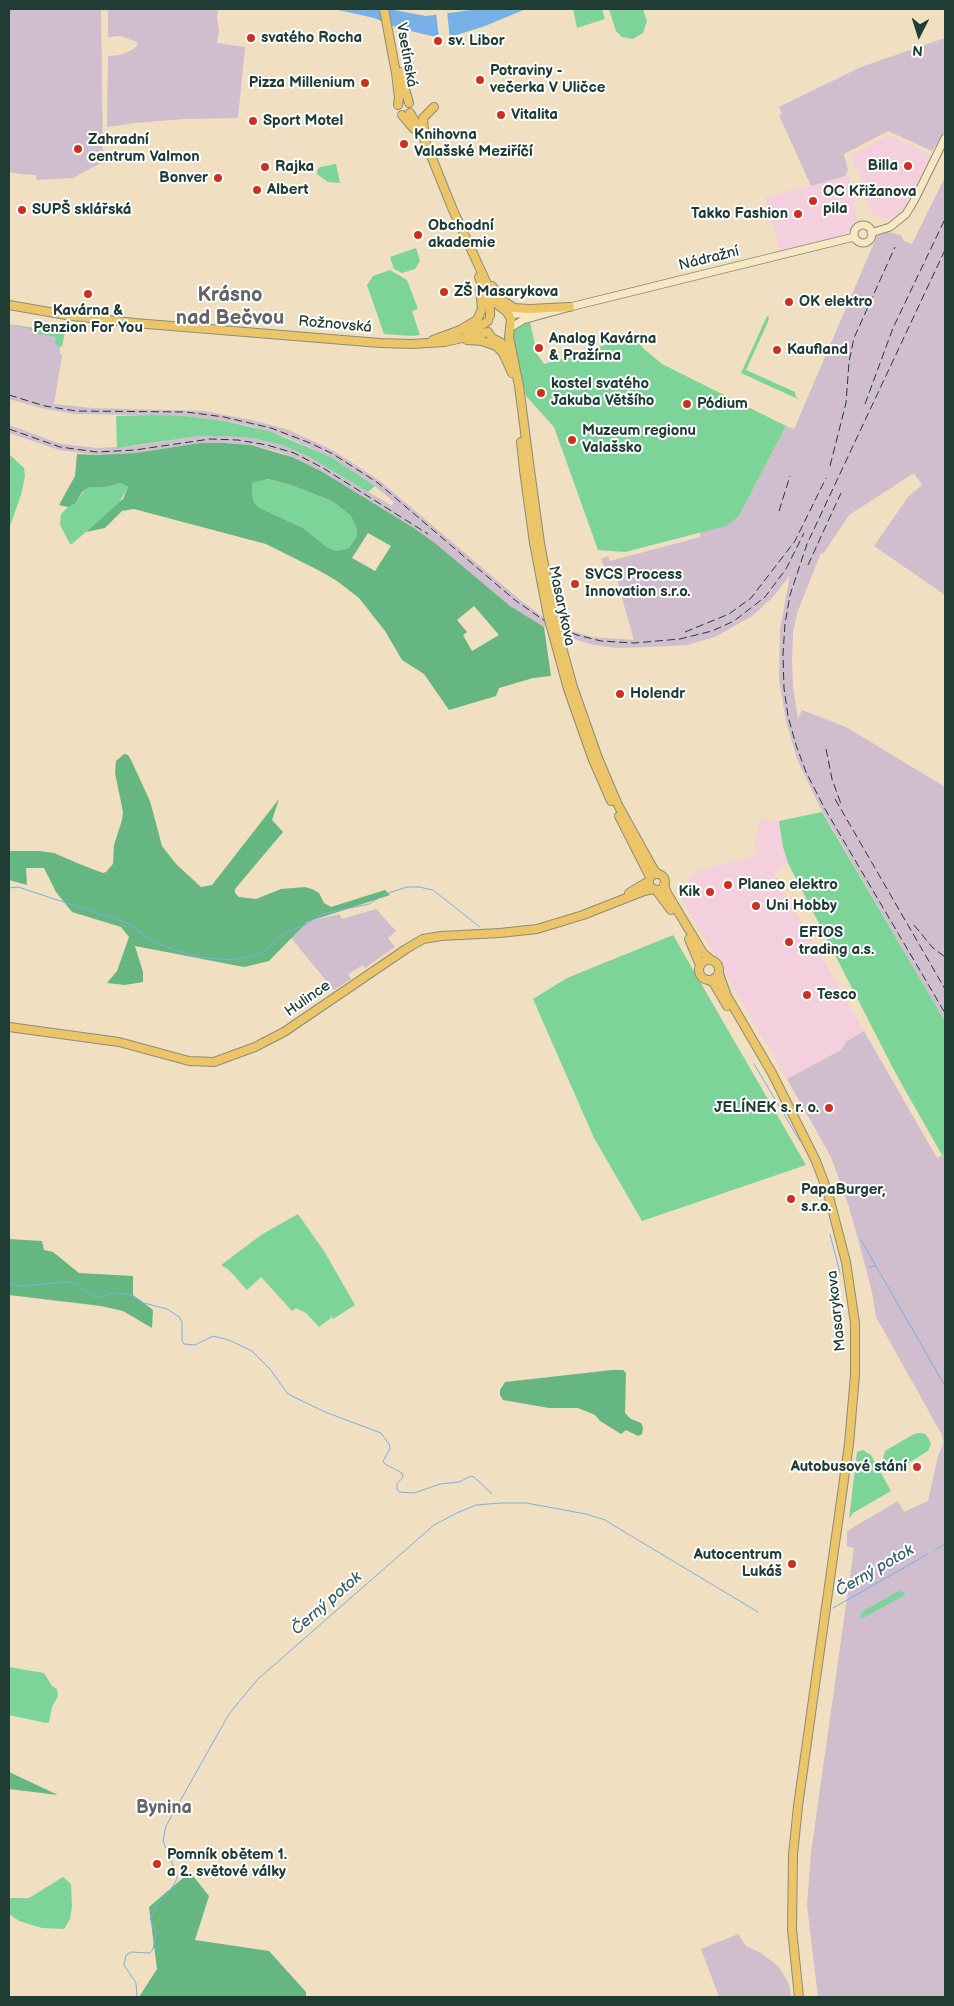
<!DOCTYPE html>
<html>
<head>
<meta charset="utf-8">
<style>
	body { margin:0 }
	#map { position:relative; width:954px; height:2006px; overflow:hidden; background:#f0dfc0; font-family:"Balsamiq Sans",sans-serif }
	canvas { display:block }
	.frame { position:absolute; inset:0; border:10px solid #1f3d34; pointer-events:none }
	.north { position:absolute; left:894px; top:10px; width:50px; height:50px; -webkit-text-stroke:4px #fff; paint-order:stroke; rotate:185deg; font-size:14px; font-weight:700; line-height:20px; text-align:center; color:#1f3d34 }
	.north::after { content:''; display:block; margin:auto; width:18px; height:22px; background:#1f3d34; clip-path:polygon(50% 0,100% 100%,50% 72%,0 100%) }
</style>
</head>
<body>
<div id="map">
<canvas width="954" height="2006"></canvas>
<div class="frame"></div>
<div class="north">N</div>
</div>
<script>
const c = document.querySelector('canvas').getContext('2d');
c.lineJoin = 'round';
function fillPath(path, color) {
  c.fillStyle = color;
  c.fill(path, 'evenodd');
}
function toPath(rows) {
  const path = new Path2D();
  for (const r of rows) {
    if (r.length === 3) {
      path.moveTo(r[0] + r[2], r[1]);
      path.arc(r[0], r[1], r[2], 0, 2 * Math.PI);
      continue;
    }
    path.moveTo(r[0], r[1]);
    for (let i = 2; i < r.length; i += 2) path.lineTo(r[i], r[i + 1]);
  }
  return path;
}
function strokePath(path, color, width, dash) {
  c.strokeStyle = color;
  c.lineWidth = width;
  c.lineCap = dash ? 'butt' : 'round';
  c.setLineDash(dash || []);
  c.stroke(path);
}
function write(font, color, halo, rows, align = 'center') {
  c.font = font + ' "Balsamiq Sans",sans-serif';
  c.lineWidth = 4;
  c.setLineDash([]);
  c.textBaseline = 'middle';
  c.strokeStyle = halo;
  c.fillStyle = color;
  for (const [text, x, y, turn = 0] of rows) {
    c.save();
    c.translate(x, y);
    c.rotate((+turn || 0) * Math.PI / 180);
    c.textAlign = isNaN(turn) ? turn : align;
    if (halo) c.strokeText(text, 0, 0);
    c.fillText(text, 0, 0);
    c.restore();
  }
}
const built = toPath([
	[889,135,931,155,906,206,895,217,884,219,873,214,869,207,858,184,862,179,858,169,854,169,851,155],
	[848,172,857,216,857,223,851,230,834,238,780,251,765,197,840,178,845,176],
	[760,819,779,821,783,847,788,863,774,874,864,1031,847,1041,841,1050,787,1079,680,896,693,872,757,855,755,843]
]);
const industrial = toPath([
	[9,9,101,9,103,162,73,178,37,180,36,175,20,174,9,172],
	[108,9,218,9,217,17,219,30,217,43,245,47,238,118,184,119,134,123,107,127,108,56,120,55,132,50,137,46,138,42,120,36,108,37],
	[945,38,945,131,932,151,888,131,844,154,848,170,845,176,811,186,779,115,782,114,779,107,861,67],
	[945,177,945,595,874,546,908,497,922,485,914,473,849,515,823,554,821,553,797,613,793,633,792,662,793,686,798,719,802,710,846,727,945,787,945,1021,820,807,797,759,786,721,779,679,780,629,790,575,773,597,752,616,715,637,687,645,672,646,618,648,594,645,564,636,528,619,510,606,435,543,414,528,321,471,280,452,251,445,224,443,200,443,135,453,97,455,59,450,9,433,9,425,61,444,97,448,134,446,199,436,224,436,252,438,282,445,308,456,392,506,394,502,375,486,331,457,286,437,251,426,224,421,186,416,76,414,45,409,9,399,9,324,51,332,60,338,60,353,62,355,54,404,93,408,204,411,252,420,289,430,334,451,380,481,519,599,547,620,572,631,592,637,634,640,613,566,605,568,601,559,608,556,610,561,700,537,700,533,739,516,786,426,794,429,877,236,888,232,901,235,904,241,912,244],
	[376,909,396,931,388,938,395,947,365,968,363,965,348,974,351,979,334,990,291,938,307,922,339,914,342,919],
	[864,1031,937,1158,945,1154,945,1997,818,1997,807,1905,811,1853,854,1548,847,1546,847,1531,898,1501,904,1512,928,1501,938,1456,943,1444,942,1435,876,1317,872,1292,858,1239,848,1204,831,1157,787,1079,841,1050,847,1041],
	[738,1934,746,1946,761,1953,778,1966,789,1984,791,1997,719,1997,701,1949]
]);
const green = toPath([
	[573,9,602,9,605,19,577,28],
	[609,9,643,9,647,21,643,33,633,39,622,37,616,31],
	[336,164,340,183,328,182,317,174,317,170,320,167],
	[416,248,420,261,415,269,402,273,394,269,390,257],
	[390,270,407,280,418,309,412,311,420,335,412,336,384,334,367,285,373,276],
	[767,316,769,317,768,322,746,370,795,392,796,397,800,400,741,373],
	[530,322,537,354,544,364,634,336,644,349,662,364,786,426,739,516,726,526,625,552,598,550,554,427,526,396,511,338,515,328],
	[9,324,60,332,61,330,65,331,62,347,55,345,56,337,34,333,35,330],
	[153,415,186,416,224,421,269,431,331,457,375,486,368,492,308,456,282,445,252,438,224,436,199,436,117,448,116,416],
	[9,454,24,468,25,476,21,495,9,529],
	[267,479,291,485,332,501,350,515,356,526,357,536,349,548,336,551,327,547,303,528,258,507,253,501,252,483],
	[121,483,128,487,119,503,72,544,70,544,60,525,61,514,70,505,76,503,83,492,90,487,106,487],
	[822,812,945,1021,945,1154,942,1155,896,1074,788,863,783,847,779,821],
	[673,935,806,1165,642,1221,594,1138,533,999,567,978],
	[298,1214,324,1251,355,1305,333,1319,330,1315,331,1318,319,1327,306,1313,296,1308,292,1311,261,1277,247,1290,229,1270,221,1265,261,1235],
	[920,1433,925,1434,929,1439,931,1444,928,1451,899,1469,894,1470,887,1468,883,1458,885,1451,914,1434],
	[863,1450,871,1455,891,1491,853,1513,849,1519,857,1452],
	[899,1591,904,1592,905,1595,861,1619,861,1614,863,1611],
	[9,1667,44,1673,52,1686,57,1689,58,1696,52,1707,49,1722,46,1723,9,1715],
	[63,1877,71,1884,72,1907,70,1919,64,1929,42,1928,19,1921,9,1914,9,1898,29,1898]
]);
const forest = toPath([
	[200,443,224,443,251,445,292,457,321,471,414,528,435,543,510,606,544,627,551,676,533,678,499,688,496,696,449,710,424,674,402,660,385,631,359,598,337,581,320,571,266,544,134,509,122,511,105,528,86,532,123,499,128,487,121,483,106,487,90,487,82,492,76,503,68,507,59,505,75,476,77,454,97,455,135,453],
	[268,479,291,485,332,501,350,515,356,526,357,536,349,548,336,551,327,547,303,528,258,507,253,501,252,483],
	[368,533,391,546,375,571,352,558],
	[474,606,499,635,472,651,463,635,467,632,457,620],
	[124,754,128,755,131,760,150,801,162,846,176,864,201,887,212,885,279,799,272,820,283,832,235,889,235,893,239,897,256,899,281,889,305,887,312,889,319,893,324,903,331,907,385,890,390,895,307,922,269,961,244,967,135,946,143,972,143,982,125,985,107,983,117,971,129,937,121,927,72,912,56,892,44,868,26,868,27,885,9,880,9,851,39,851,54,853,82,865,103,873,106,872,113,864,114,845,122,820,123,812,115,773,116,761],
	[9,1239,42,1241,44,1250,53,1252,79,1273,133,1276,133,1295,153,1310,152,1328,123,1311,101,1306,9,1295],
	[612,1370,623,1370,626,1373,625,1413,631,1419,641,1423,643,1427,642,1434,638,1436,626,1430,621,1434,600,1421,595,1415,578,1408,549,1408,503,1400,500,1395,500,1390,505,1382],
	[9,1772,58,1795,9,1789],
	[190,1872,209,1896,195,1940,269,1951,306,1992,306,1997,139,1997,157,1969,149,1907]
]);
const water = toPath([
	[334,9,389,9,426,16,479,9,526,9,485,26,450,37,436,37,398,28,374,18]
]);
const pier = toPath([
	[447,11,450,39,439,39,436,12]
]);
const stream = toPath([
	[9,888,18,887,127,923,154,942,175,950,197,957,232,960,243,958,263,952,286,933,305,925,322,914,369,904,385,894,407,887,419,887,433,890,480,927],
	[754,1064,800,1141],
	[830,1234,840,1273],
	[861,1240,945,1386],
	[869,1267,875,1266],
	[9,1283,19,1286,68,1282,79,1285,95,1298,115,1293,130,1295,144,1303,167,1309,179,1317,182,1322,182,1340,184,1344,195,1345,213,1336,229,1340,252,1351,270,1369,287,1393,294,1397,325,1412,381,1433,389,1444,390,1449,383,1461,385,1464,402,1473,403,1477,397,1484,397,1489,399,1492,414,1493,440,1484,459,1482,471,1476,474,1477,492,1494],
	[935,1550,945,1544],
	[833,1608,928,1554],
	[137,1997,136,1983,124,1965,126,1955,131,1952,150,1953,153,1949,156,1933,150,1919,158,1902,170,1891,177,1879,177,1875,163,1841,166,1826,229,1714,257,1680,434,1525,457,1513,476,1505,501,1503,526,1503,586,1514,605,1520,618,1528,758,1612]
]);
const secondary = toPath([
	[863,234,9],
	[871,233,890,227,906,214,914,201,945,138],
	[509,315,535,312],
	[510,328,523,320,570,307,854,237]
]);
const primary = toPath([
	[384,9,396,73,399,98,398,105],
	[400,72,409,103],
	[410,113,421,131,453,210,494,299,498,305,507,312,511,319,509,337,519,386,530,470],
	[402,115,414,129],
	[424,132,423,118,434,107],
	[479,277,490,307,490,316],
	[492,286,502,300,514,308,530,309,570,307],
	[9,305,72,316,135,323,380,343,411,344,445,342,488,332],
	[467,332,482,325,488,321],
	[488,332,492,338,502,343,507,351,509,358],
	[433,340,460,330,477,320,482,309,480,289],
	[467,340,482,341,496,346,503,353,512,373],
	[521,442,524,470],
	[598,758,618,805,654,870,658,874],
	[593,760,611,801],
	[619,816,650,877],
	[657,882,8],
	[664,885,667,893,703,953,710,959],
	[656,890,671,910],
	[629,893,649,881],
	[689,939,700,965],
	[709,970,10],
	[719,974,727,996,772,1073,816,1161,828,1193,846,1262,855,1323,855,1375,849,1444,798,1806,793,1855,792,1929,799,1997],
	[708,980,713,982,727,1006],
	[9,1027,119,1042,189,1061,214,1062,255,1047,284,1032,406,949,423,939,441,936,500,933,537,929,583,915,644,891,654,889]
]);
const rail = toPath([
	[945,250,807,544,790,595,785,624,783,654,784,688,788,716,796,745,806,772,825,809,945,1013],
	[9,395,45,406,76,411,186,412,224,417,271,428,310,443,333,454,378,483,516,601,548,623],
	[865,404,893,328,945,219],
	[9,429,60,447,97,452,135,450,210,439,238,440,267,445,294,453,323,468,428,534],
	[830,466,846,403,849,362,854,338,895,247],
	[779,511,790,476],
	[808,565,841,493],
	[561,629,577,635,601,641,634,643,680,639,712,631,734,621,765,597,786,569,804,533],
	[685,632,729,614,751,598,795,541,826,478],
	[826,749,832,779,841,804],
	[835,799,945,989],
	[914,925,932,947,945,957]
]);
const primaryBridge = toPath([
	[524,470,534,543,548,616,568,689,593,760],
	[530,470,540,543,553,615,573,687,598,758]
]);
const markers = [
	[251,38,5,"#c8321e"],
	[438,41,5,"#c8321e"],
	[480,80,5,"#c8321e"],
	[365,83,5,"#c8321e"],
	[501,115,5,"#c8321e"],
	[253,121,5,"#c8321e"],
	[404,144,5,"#c8321e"],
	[78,149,5,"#c8321e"],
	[908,166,5,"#c8321e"],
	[265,167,5,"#c8321e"],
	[218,178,5,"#c8321e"],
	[257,190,5,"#c8321e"],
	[813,201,5,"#c8321e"],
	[22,210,5,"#c8321e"],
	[798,214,5,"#c8321e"],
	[418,235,5,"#c8321e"],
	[444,292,5,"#c8321e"],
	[88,294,5,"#c8321e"],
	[789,302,5,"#c8321e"],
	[539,348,5,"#c8321e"],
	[777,350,5,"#c8321e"],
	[541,393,5,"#c8321e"],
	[687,404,5,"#c8321e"],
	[572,440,5,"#c8321e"],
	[575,584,5,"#c8321e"],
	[620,694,5,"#c8321e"],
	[728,885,5,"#c8321e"],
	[710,892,5,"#c8321e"],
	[756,906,5,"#c8321e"],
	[789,942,5,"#c8321e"],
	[807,995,5,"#c8321e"],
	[829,1108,5,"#c8321e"],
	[791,1199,5,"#c8321e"],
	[917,1467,5,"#c8321e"],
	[792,1564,5,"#c8321e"],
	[157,1864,5,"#c8321e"]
];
const poiNames = [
	["svatého Rocha",261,38],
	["sv. Libor",448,41],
	["Potraviny -",490,71],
	["večerka V Uličce",490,88],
	["Pizza Millenium",355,83,"right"],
	["Vitalita",511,115],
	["Sport Motel",263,121],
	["Knihovna",414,135],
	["Valašské Meziříčí",414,152],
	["Zahradní",88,140],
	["centrum Valmon",88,157],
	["Billa",898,166,"right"],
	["Rajka",275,167],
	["Bonver",208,178,"right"],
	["Albert",267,190],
	["OC Křižanova",823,192],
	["pila",823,209],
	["SUPŠ sklářská",32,210],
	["Takko Fashion",788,214,"right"],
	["Obchodní",428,226],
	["akademie",428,243],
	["ZŠ Masarykova",454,292],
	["OK elektro",799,302],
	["Kavárna &",88,311,"center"],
	["Penzion For You",88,328,"center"],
	["Analog Kavárna",549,339],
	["& Pražírna",549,356],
	["Kaufland",787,350],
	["kostel svatého",551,384],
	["Jakuba Většího",551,401],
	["Pódium",697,404],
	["Muzeum regionu",582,431],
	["Valašsko",582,448],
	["SVCS Process",585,575],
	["Innovation s.r.o.",585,592],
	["Holendr",630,694],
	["Planeo elektro",738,885],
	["Kik",700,892,"right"],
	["Uni Hobby",766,906],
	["EFIOS",799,933],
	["trading a.s.",799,950],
	["Tesco",817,995],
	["JELÍNEK s. r. o.",819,1108,"right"],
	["PapaBurger,",801,1190],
	["s.r.o.",801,1207],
	["Autobusové stání",907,1467,"right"],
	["Autocentrum",782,1555,"right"],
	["Lukáš",782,1572,"right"],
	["Pomník obětem 1.",167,1855],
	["a 2. světové války",167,1872]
];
const streetNames = [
	["Vsetínská",406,55,80],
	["Nádražní",709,259,-14],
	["Rožnovská",335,325,5],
	["Masarykova",561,606,78],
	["Hulince",308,999,-35],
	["Masarykova",837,1311,-96]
];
const waterNames = [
	["Černý potok",875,1571,-30],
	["Černý potok",327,1604,-41]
];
const quarterNames = [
	["Bynina",164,1808]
];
const districtNames = [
	["Krásno",230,296],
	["nad Bečvou",230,319]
];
fillPath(built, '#f4cfdd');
fillPath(industrial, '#d0bdcd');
fillPath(green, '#7dd499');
fillPath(forest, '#66b681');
fillPath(water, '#77b0e7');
fillPath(pier, '#f0dfc0');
strokePath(stream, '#77b0e7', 1);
strokePath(secondary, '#888e7a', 9);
strokePath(primary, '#888e7a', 10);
strokePath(secondary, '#f7e8c3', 7);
strokePath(primary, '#ecc569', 8);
strokePath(rail, '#1f3d34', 1, [8, 4]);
strokePath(primaryBridge, '#888e7a', 10, []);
strokePath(primaryBridge, '#ecc569', 8);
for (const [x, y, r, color] of markers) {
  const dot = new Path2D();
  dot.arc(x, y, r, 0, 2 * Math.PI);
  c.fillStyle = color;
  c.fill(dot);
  strokePath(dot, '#fff', 2);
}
write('bold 15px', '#1f3d34', '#fff', poiNames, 'left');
write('15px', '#1f3d34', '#fff', streetNames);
write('italic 16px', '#39606a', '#fff', waterNames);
write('bold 18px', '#62666b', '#fff', quarterNames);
write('bold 20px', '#62666b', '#fff', districtNames);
</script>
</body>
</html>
